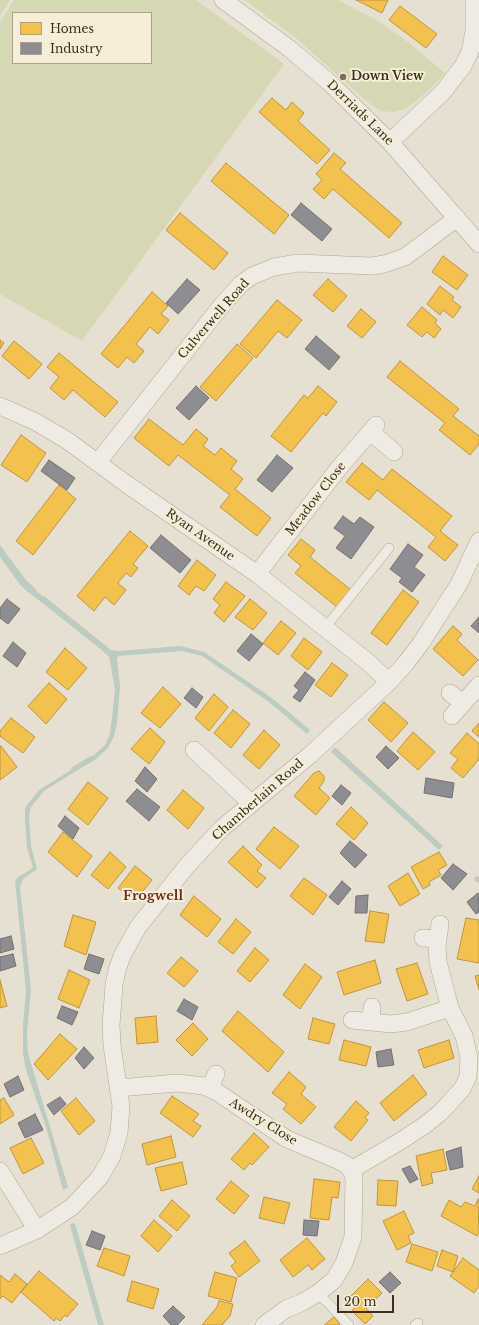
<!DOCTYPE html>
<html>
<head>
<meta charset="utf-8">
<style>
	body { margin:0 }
	#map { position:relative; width:479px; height:1325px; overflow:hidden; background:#e7e0d1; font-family:"Libre Baskerville",serif }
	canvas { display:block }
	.legend { position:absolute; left:12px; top:12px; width:140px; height:52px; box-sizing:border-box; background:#f7eed8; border:1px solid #ada18e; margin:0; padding:5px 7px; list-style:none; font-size:12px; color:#3d2e20 }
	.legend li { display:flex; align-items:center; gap:8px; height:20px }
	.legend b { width:20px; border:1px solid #ada18e }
	.scale { position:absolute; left:337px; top:1295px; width:57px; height:18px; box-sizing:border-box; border:2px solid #3d2e20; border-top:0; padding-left:5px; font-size:12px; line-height:14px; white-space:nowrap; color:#3d2e20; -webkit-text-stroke:3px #f7eed8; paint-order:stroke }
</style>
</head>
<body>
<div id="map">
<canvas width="479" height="1325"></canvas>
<ul class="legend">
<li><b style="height:11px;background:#f2c14e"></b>Homes</li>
<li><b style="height:11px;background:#8d8d92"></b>Industry</li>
</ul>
<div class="scale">20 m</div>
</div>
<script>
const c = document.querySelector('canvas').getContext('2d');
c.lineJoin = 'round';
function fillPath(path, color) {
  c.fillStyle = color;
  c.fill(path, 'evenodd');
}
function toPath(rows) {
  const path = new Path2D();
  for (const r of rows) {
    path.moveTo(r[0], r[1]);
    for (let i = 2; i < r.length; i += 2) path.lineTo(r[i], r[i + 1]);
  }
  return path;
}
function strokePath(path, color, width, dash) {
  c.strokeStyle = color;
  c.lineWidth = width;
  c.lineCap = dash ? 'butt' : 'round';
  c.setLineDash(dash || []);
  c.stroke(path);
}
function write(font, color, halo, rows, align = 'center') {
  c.font = font + ' "Libre Baskerville",serif';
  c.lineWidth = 4;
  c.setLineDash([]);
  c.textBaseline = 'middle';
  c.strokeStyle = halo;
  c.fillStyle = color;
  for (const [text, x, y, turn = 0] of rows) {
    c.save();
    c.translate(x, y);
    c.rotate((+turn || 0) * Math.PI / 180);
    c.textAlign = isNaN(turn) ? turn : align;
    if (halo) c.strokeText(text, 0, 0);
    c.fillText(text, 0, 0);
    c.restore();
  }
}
const green = toPath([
	[0,0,10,0,0,16],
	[14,0,196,0,284,64,82,341,0,294,0,22],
	[13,13,151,13,151,63,13,63],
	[245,0,338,0,378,21,408,42,445,73,431,88,416,101,405,109,394,112,381,111,365,100,296,38]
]);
const water = toPath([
	[0,545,26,580,37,590,33,596,21,586,0,557],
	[44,596,111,650,118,651,180,646,204,652,272,698,310,730,307,734,269,702,202,656,182,651,119,656,117,658,120,686,117,723,114,736,108,748,96,759,86,765,83,762,93,756,105,745,110,734,115,690,110,661,109,657,104,652,40,601],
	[335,747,443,846,439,850,331,752],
	[79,765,81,768,44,791,31,807,29,815,31,846,37,869,23,879,20,887,31,989,27,1033,28,1053,68,1187,63,1190,46,1127,26,1070,23,1054,23,1025,26,991,15,881,18,877,30,870,33,867,27,848,25,820,25,809,27,805,39,790]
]);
const homes = toPath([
	[356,0,388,0,382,13,356,0],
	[400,6,437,34,426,48,389,20,400,6],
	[272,98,286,110,292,102,304,113,298,121,330,150,317,164,259,112,272,98],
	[334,153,346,163,340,169,402,223,389,238,333,189,324,199,313,189,322,180,316,174,334,153],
	[226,163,289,215,274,234,211,181,226,163],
	[180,213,228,253,214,270,166,230,180,213],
	[443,256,468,275,457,290,432,272,443,256],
	[328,279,347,296,333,312,313,295,328,279],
	[440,286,454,297,452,300,461,307,453,318,443,310,440,315,427,304,440,286],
	[152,292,168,306,161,314,169,320,158,334,150,327,136,344,144,351,134,363,127,357,118,368,101,354,152,292],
	[277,300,302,320,287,338,278,331,256,358,240,344,277,300],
	[422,307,437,320,435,323,441,329,434,338,427,332,422,337,407,325,422,307],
	[361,309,376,322,362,338,347,326,361,309],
	[0,340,4,343,0,349,0,340],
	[14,341,42,364,29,379,2,356,14,341],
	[237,344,253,358,216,401,200,387,237,344],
	[59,353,118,402,105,417,73,390,64,400,50,388,59,377,47,367,59,353],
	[400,361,459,409,453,416,479,436,479,444,470,455,439,430,445,423,387,377,400,361],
	[318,386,337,402,326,416,323,413,291,452,271,436,304,395,308,398,318,386],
	[149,419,183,445,196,429,208,439,203,446,215,455,221,448,237,461,231,469,243,479,235,489,271,518,257,536,220,507,230,495,178,455,169,466,134,438,149,419],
	[21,435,46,453,27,482,1,465,21,435],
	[362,463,383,480,392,469,452,516,440,531,458,545,445,561,428,547,436,537,377,490,369,500,346,482,362,463],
	[59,485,76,499,33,555,16,541,59,485],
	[130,531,148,546,133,564,138,568,131,577,126,573,118,583,126,590,114,605,105,597,94,611,77,596,130,531],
	[301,539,315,550,310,557,351,590,337,607,295,573,301,566,288,555,301,539],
	[197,560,216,575,204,591,196,586,189,595,178,586,197,560],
	[226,582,245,596,224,622,214,613,220,605,213,599,226,582],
	[403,590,419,602,387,645,371,633,403,590],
	[250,599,267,613,253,630,235,617,250,599],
	[281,621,296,633,278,655,263,643,281,621],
	[453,626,462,634,457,640,478,660,463,676,433,649,453,626],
	[304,638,322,652,308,670,291,656,304,638],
	[65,648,87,668,68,690,46,672,65,648],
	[332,663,348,675,331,697,315,685,332,663],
	[49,683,67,699,46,724,28,706,49,683],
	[163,687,181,704,160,728,141,713,163,687],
	[214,694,228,707,209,731,195,718,214,694],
	[384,702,408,723,391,742,368,720,384,702],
	[233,710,250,724,231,748,214,733,233,710],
	[11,718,35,737,23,753,0,736,0,731,11,718],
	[479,723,479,737,472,731,479,723],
	[150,728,165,742,149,764,131,749,150,728],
	[264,730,280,745,259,769,243,755,264,730],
	[413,732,435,752,418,770,397,751,413,732],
	[467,733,479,744,479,759,463,778,451,768,458,759,450,753,467,733],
	[1,746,17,767,0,780,0,747,1,746],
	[319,771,324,776,324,781,319,788,330,798,316,815,294,796,314,773,319,771],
	[88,782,108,798,88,825,68,809,88,782],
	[183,790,204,808,188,829,167,810,183,790],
	[351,807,368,823,354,840,336,824,351,807],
	[274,827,299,846,280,869,256,849,274,827],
	[63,832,92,856,77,877,48,852,63,832],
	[243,846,262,865,257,871,266,878,257,888,228,862,243,846],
	[110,852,126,867,108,889,91,875,110,852],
	[439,852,447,865,438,870,441,875,429,882,430,885,423,889,411,867,439,852],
	[135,866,152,880,135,901,118,888,135,866],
	[408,873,420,894,400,906,388,886,408,873],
	[304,878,327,895,313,915,290,896,304,878],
	[194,896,221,919,207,937,180,915,194,896],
	[370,911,389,914,384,943,365,941,370,911],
	[73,915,96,922,86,955,64,946,73,915],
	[466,918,479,920,479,963,457,959,466,918],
	[236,919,251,932,233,954,218,942,236,919],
	[255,948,269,960,250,982,237,971,255,948],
	[181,957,198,971,184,987,167,973,181,957],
	[375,960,381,983,344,995,337,972,375,960],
	[417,963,428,994,407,1001,396,969,417,963],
	[305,964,322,977,300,1009,283,995,305,964],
	[69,970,90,980,79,1008,58,999,69,970],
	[479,975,479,990,475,976,479,975],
	[0,980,7,1006,0,1008,0,980],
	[238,1011,284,1052,268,1072,222,1031,238,1011],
	[156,1016,158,1042,137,1044,135,1018,156,1016],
	[313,1018,335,1024,329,1044,308,1039,313,1018],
	[193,1023,208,1039,192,1056,176,1040,193,1023],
	[60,1034,77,1049,48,1080,34,1064,60,1034],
	[344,1040,371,1047,366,1066,339,1060,344,1040],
	[449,1040,454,1058,424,1068,418,1050,449,1040],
	[289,1072,306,1087,301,1094,316,1107,301,1124,283,1109,287,1104,272,1093,289,1072],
	[413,1075,427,1094,394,1121,380,1103,413,1075],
	[172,1096,199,1114,193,1121,201,1126,193,1137,160,1113,172,1096],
	[4,1098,14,1115,0,1124,0,1100,4,1098],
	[76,1098,95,1121,79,1135,61,1111,76,1098],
	[356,1101,369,1113,365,1118,368,1120,351,1141,334,1127,356,1101],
	[254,1133,269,1147,252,1165,250,1163,244,1170,231,1159,254,1133],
	[171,1136,176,1157,147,1165,142,1144,171,1136],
	[31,1138,44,1163,23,1174,10,1148,31,1138],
	[443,1149,447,1170,431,1173,433,1183,422,1186,416,1156,443,1149],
	[182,1162,187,1184,161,1191,155,1168,182,1162],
	[479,1176,479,1193,472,1189,479,1176],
	[314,1179,340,1182,338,1198,332,1197,329,1220,310,1218,314,1179],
	[378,1180,398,1181,396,1206,377,1205,378,1180],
	[231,1181,249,1196,234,1214,216,1199,231,1181],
	[264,1197,290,1203,284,1224,259,1218,264,1197],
	[478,1199,479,1232,477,1236,441,1216,449,1200,461,1207,465,1202,475,1206,478,1199],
	[172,1200,190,1216,177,1231,159,1216,172,1200],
	[404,1211,414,1233,408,1236,411,1243,397,1250,383,1221,404,1211],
	[154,1220,172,1236,158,1252,141,1236,154,1220],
	[307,1238,325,1259,312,1270,308,1265,293,1277,280,1260,307,1238],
	[245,1241,260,1261,239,1277,231,1266,236,1262,229,1253,245,1241],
	[412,1244,438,1252,432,1271,406,1262,412,1244],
	[104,1248,130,1256,124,1276,97,1266,104,1248],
	[442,1250,458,1256,453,1272,437,1266,442,1250],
	[463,1258,479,1270,479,1286,474,1293,450,1276,463,1258],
	[39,1271,78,1304,67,1317,65,1315,60,1321,56,1318,54,1321,21,1292,39,1271],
	[215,1272,237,1278,231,1302,208,1296,215,1272],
	[15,1274,27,1284,12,1303,3,1296,0,1299,0,1275,9,1282,15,1274],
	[368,1279,382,1293,366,1308,373,1316,365,1324,352,1311,357,1305,350,1297,368,1279],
	[132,1281,159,1289,153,1309,127,1301,132,1281],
	[219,1301,233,1304,230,1316,222,1325,202,1325,217,1307,219,1301],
	[334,1317,340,1325,324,1325,334,1317]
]);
const industry = toPath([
	[301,203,332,229,322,241,291,215,301,203],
	[187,279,200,290,178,314,166,303,187,279],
	[316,336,340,357,329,370,305,349,316,336],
	[196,386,209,398,189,420,176,408,196,386],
	[277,455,293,468,272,492,257,480,277,455],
	[49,460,75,478,67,490,41,471,49,460],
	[343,516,354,524,360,517,374,527,351,559,336,548,345,536,334,528,343,516],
	[161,535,191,560,180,573,150,548,161,535],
	[408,544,423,555,414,567,425,575,412,592,399,582,402,578,390,569,408,544],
	[7,599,20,609,8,624,0,618,0,608,7,599],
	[479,617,479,633,471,626,479,617],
	[251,634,263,644,249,661,237,651,251,634],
	[13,642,26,653,17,667,3,656,13,642],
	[305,672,315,680,300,702,293,697,299,690,294,686,305,672],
	[192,688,203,697,196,708,184,698,192,688],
	[386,746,399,758,388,769,376,757,386,746],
	[145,767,157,779,147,792,135,781,145,767],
	[426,778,454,783,452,798,424,793,426,778],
	[341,785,351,793,342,805,332,796,341,785],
	[137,789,160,807,149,821,126,801,137,789],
	[65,816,79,828,73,839,58,826,65,816],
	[350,841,367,855,355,868,340,853,350,841],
	[453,864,467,874,453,890,441,878,453,864],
	[342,881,351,889,338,905,329,897,342,881],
	[478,893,479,912,476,914,467,902,478,893],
	[368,895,367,913,355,913,356,896,368,895],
	[11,936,14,949,0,953,0,939,11,936],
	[13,954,16,966,0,971,0,957,13,954],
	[89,954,104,959,99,974,84,969,89,954],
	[184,999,198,1007,192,1020,177,1011,184,999],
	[62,1006,78,1012,72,1025,57,1018,62,1006],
	[84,1047,94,1058,84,1069,75,1058,84,1047],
	[391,1049,394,1065,378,1067,376,1052,391,1049],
	[18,1076,24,1090,10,1097,4,1084,18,1076],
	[60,1097,66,1104,54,1115,47,1105,60,1097],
	[35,1114,43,1130,25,1138,18,1123,35,1114],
	[461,1147,463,1167,450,1170,446,1152,461,1147],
	[410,1166,418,1179,410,1183,402,1169,410,1166],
	[304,1220,319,1221,317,1236,303,1235,304,1220],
	[92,1231,105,1236,100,1250,86,1245,92,1231],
	[390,1272,401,1283,390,1293,379,1282,390,1272],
	[173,1306,185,1317,177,1325,171,1325,163,1316,173,1306]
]);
const stream = toPath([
	[30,590,47,603],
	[74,769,91,759],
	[477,879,479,880],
	[73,1226,101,1325]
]);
const lane = toPath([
	[325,628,389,548],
	[318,1293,349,1325],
	[415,1325,418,1323]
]);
const street = toPath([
	[223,0,290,49,331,84,390,142,479,244],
	[390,142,443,92,463,66,470,52,472,43,474,30,474,0],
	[0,406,36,422,68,441,125,483,257,574,369,663,389,682],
	[371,432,394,452],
	[98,462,222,305,241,284,252,276,274,267,298,263,372,266,384,264,405,257,457,218],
	[257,574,339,468,376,425],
	[450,693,463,703],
	[452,716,479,685],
	[194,750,251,803],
	[423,938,438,939],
	[352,1020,391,1024,407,1022,450,1008],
	[371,1022,372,1007],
	[118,1088,177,1083,204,1086,217,1092,287,1139,337,1160,347,1165,351,1170,354,1177,353,1237,344,1263,334,1280,318,1293,301,1303,286,1309,264,1325],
	[210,1088,216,1074],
	[351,1170,399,1142,425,1125,441,1112,452,1100,462,1089,468,1077,469,1058,464,1036,450,1008,438,962,437,946,440,924],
	[0,1171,37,1230],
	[0,1246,37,1230,72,1207,100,1177,112,1156,119,1133,121,1106,112,1045,111,1025,114,985,117,970,122,956,138,927,186,867,221,829,310,755,389,682,406,663,421,643,459,584,479,541]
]);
const markers = [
	[343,77,4,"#786c5e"]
];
const poiNames = [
	["Down View",351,77]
];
const streetNames = [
	["Derriads Lane",360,113,44],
	["Culverwell Road",214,319,-49],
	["Meadow Close",316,499,-52],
	["Ryan Avenue",200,535,35],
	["Chamberlain Road",258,800,-41],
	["Awdry Close",263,1122,32]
];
const neighbourhoodNames = [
	["Frogwell",153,896]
];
fillPath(green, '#d6d7b3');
fillPath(water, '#bcccc2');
fillPath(homes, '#f2c14e');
strokePath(homes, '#bc9540', 1);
fillPath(industry, '#8d8d92');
strokePath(industry, '#757070', 1);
strokePath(stream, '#bcccc2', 5.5);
strokePath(lane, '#ada599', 10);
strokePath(street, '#ada599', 18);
strokePath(lane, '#efebe3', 9);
strokePath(street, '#efebe3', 17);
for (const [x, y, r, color] of markers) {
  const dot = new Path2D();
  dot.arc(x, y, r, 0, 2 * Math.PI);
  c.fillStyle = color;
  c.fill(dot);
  strokePath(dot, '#f7eed8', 1.5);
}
write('bold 12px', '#3d2e20', '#f7eed8', poiNames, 'left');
write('12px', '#3d2e20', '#f7eed8', streetNames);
write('bold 13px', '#6b2e1e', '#f7eed8', neighbourhoodNames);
</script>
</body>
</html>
